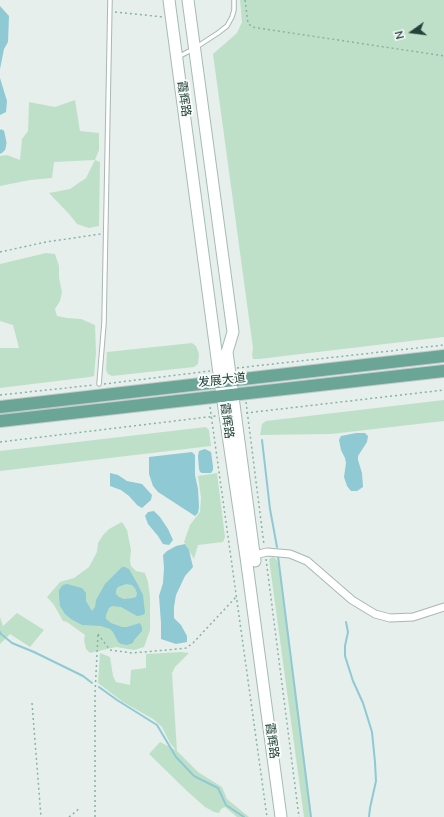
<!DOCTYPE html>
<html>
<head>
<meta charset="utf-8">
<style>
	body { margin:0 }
	#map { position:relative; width:444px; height:817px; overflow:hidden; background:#e6efeb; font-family:"Nunito Sans",sans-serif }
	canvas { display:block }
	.north { position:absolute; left:392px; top:12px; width:40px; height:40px; -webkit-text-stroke:3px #f7fbf9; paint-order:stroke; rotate:256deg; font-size:11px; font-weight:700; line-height:16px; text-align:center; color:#24423a }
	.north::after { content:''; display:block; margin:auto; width:14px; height:18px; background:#24423a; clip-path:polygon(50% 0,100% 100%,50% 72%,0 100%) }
</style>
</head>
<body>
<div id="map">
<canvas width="444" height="817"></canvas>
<div class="north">N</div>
</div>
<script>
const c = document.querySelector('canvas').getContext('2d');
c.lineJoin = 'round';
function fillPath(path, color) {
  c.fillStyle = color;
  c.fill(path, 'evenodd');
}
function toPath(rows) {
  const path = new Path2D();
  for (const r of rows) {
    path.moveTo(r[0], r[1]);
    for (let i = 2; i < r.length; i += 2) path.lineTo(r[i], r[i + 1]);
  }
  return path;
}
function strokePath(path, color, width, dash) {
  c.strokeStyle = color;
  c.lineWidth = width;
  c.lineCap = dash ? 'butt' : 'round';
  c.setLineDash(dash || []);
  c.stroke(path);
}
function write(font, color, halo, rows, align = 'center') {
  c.font = font + ' "Nunito Sans","Noto Sans SC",sans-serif';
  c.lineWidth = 4;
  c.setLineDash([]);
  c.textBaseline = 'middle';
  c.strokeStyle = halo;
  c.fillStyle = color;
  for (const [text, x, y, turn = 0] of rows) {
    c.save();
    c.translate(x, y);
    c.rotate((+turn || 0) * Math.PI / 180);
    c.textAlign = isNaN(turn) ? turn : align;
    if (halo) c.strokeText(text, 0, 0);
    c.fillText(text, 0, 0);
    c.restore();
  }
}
const green = toPath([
	[240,0,444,0,444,337,259,359,253,359,252,354,253,348,213,54,237,33,242,22],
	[75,100,80,131,99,133,99,150,95,160,100,162,99,226,89,228,77,224,70,215,49,193,70,189,86,178,95,160,54,162,52,178,30,180,0,186,0,156,7,155,20,160,22,139,28,131,29,102,55,107],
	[46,253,55,254,59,266,59,278,62,292,60,301,55,309,57,316,67,318,81,319,95,325,96,353,94,376,90,377,0,388,0,348,19,348,13,325,0,321,0,264],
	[192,343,196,346,199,354,198,364,194,367,112,376,108,374,106,370,107,352],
	[444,400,444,421,331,434,260,435,262,424,266,421],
	[206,427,209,430,211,446,0,471,0,451],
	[217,473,225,537,223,542,198,545,194,559,184,542,190,525,200,512,201,498,198,476],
	[122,522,127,530,131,550,130,561,131,566,136,571,145,573,148,582,150,597,150,630,144,647,134,650,116,647,90,653,86,649,84,640,85,635,67,622,63,621,54,605,47,597,60,582,74,578,89,567,97,552,98,543,103,535,109,529],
	[273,557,276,559,279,564,311,817,304,817,269,559],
	[17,613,44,630,30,647,10,634,0,644,0,617,3,626],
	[181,652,189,653,175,667,172,673,177,751,198,772,222,787,227,799,249,817,237,817,225,807,221,809,219,813,214,812,205,807,188,792,149,754,160,742,176,750,170,743,162,727,153,719,123,702,98,683,100,653,110,657,113,676,116,682,130,685,131,670,146,668,146,654]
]);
const water = toPath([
	[0,6,9,16,8,42,4,49,0,69],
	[0,78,7,101,6,112,0,115],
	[356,433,365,433,368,436,367,442,358,456,358,460,362,473,363,487,357,491,351,491,347,486,344,477,346,463,345,458,341,450,339,440,341,436],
	[205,449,211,452,213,466,213,470,211,473,202,473,200,472,199,469,198,456,199,451],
	[192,452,195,455,195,475,198,489,199,507,198,513,195,516,158,492,153,486,149,474,149,457],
	[110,473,118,475,127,481,142,484,152,495,151,500,142,508,137,505,129,496,121,490,110,486],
	[154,511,160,517,168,529,173,540,169,545,163,544,158,536,148,524,145,516,148,512],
	[185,544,189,550,193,567,185,576,176,595,174,607,174,618,181,625,187,636,187,642,176,644,161,639,161,623,159,596,163,583,164,568,163,555,167,551,176,546],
	[122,567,125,567,129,569,138,585,143,595,145,613,143,615,137,616,121,607,112,606,109,608,106,615,106,619,111,623,122,627,127,627,140,623,142,627,142,631,134,640,133,643,127,645,121,644,118,642,113,632,110,629,101,626,82,625,71,619,65,614,60,606,59,597,59,590,63,585,67,584,82,588,86,593,86,601,92,611,95,607,96,600,105,584],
	[126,584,132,585,135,588,137,593,136,597,133,598,124,599,119,597,116,594,116,590,118,587]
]);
const stream = toPath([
	[262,440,270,509,277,547],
	[278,556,311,817],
	[346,622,348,632,345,646,345,656,353,681,363,703,372,732,375,762,376,781,370,808,369,817],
	[0,632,1,634,12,643,34,652,83,676,92,683],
	[99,687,117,700,157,725,176,757,194,776,218,788,226,805,244,817]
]);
const canal = toPath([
	[0,150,2,148,3,143,1,133]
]);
const path = toPath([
	[245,0,248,23,252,27,444,56],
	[115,12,163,17],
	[0,252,46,242,101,234],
	[237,368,444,345],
	[104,384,210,371],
	[0,395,94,385],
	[246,402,264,545],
	[210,407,267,817],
	[246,413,444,390],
	[0,442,216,416],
	[266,559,299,817],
	[98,634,110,650,132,653,178,649,186,648,193,643,236,597],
	[32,703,41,817],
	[69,817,80,808],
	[95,817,95,694,98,634]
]);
const lane = toPath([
	[178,57,195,48,218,33,227,26,232,17,234,10,234,0],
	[99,384,104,323,110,0]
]);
const street = toPath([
	[251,556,267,552,290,554,307,561,352,600,375,614,390,618,413,617,444,607]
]);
const secondary = toPath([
	[169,0,220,381,246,557,281,817],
	[188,0,233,332,227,352,255,561]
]);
const primary = toPath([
	[0,407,444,356],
	[0,421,444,371]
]);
const streetNames = [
	["霞辉路",183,99,82],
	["发展大道",222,381,-6],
	["霞辉路",226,421,82],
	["霞辉路",271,741,82]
];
fillPath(green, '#bfe0c8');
fillPath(water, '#8ec9d4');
strokePath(stream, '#8ec9d4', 2);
strokePath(canal, '#8ec9d4', 7);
strokePath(lane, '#a8b8b2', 5.5);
strokePath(street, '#a8b8b2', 9);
strokePath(secondary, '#a4bbb3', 13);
strokePath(primary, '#c2cac8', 14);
strokePath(path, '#86b3a5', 1.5, [2, 3]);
strokePath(lane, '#fff', 3.5);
strokePath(street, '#fff', 7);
strokePath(secondary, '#fff', 11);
strokePath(primary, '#6aa596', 12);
write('12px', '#24423a', '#f7fbf9', streetNames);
</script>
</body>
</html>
